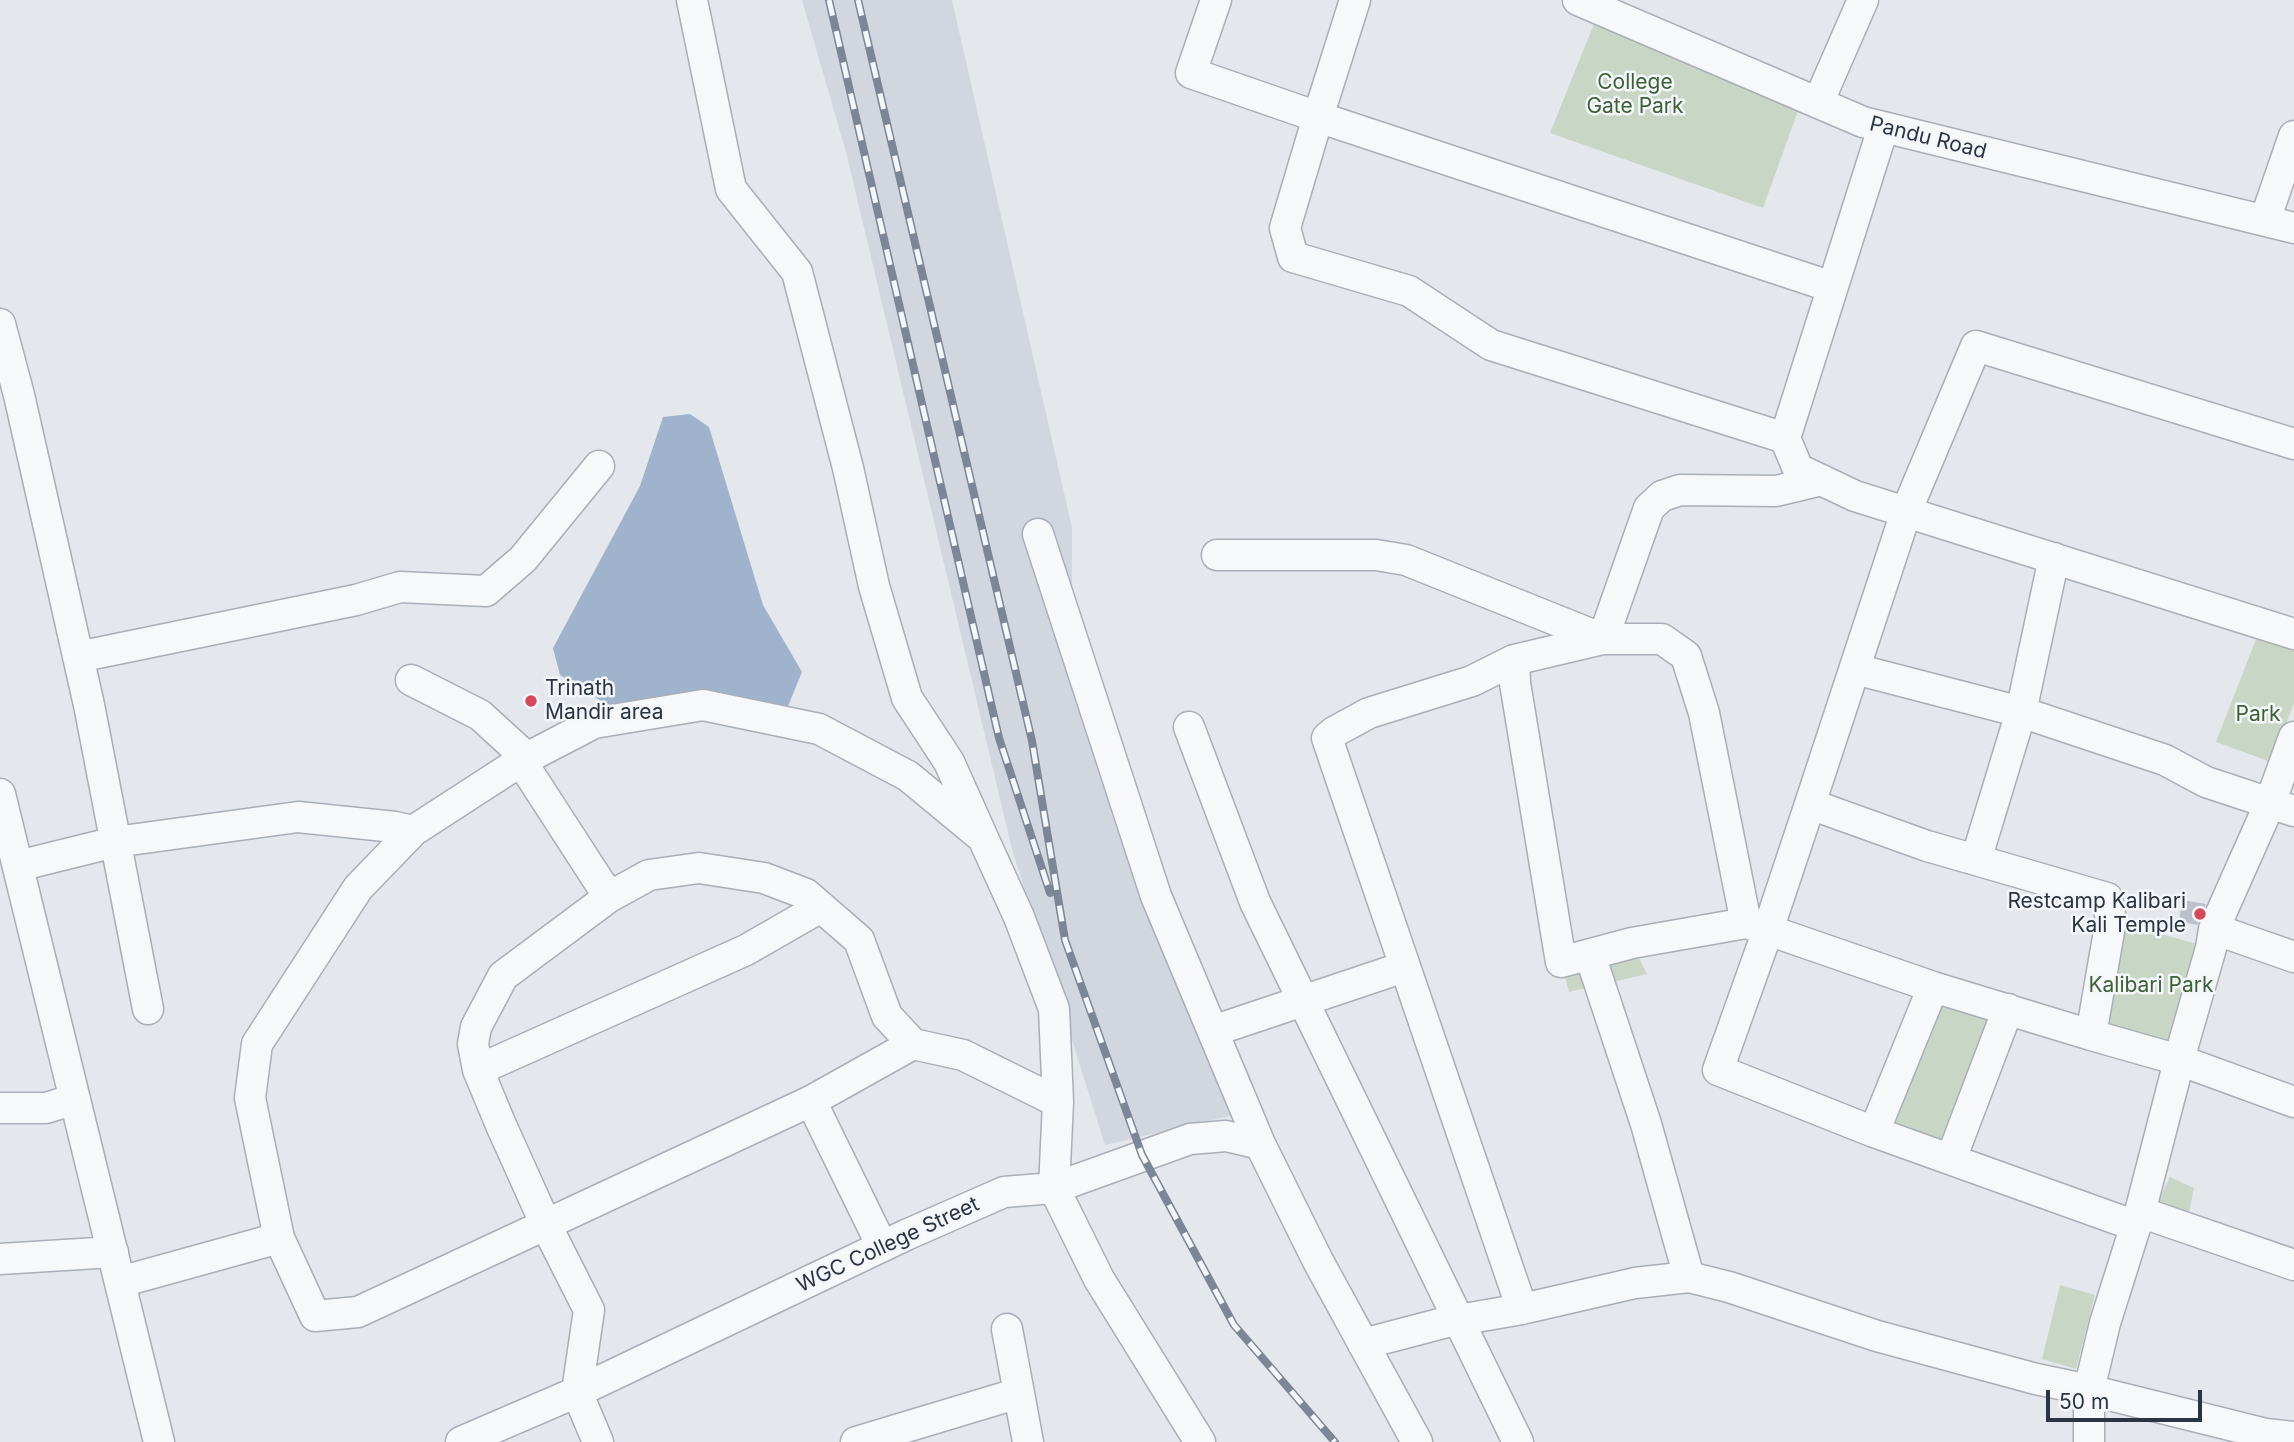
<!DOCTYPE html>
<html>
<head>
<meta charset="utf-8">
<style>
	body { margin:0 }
	#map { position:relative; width:2294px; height:1442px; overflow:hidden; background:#e4e7ec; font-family:Inter,sans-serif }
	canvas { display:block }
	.scale { position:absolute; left:2046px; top:1390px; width:156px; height:32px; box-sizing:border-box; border:4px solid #2b3445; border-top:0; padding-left:9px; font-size:21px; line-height:24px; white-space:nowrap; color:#2b3445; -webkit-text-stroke:5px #f4f6f9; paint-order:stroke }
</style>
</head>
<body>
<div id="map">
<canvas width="2294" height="1442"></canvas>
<div class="scale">50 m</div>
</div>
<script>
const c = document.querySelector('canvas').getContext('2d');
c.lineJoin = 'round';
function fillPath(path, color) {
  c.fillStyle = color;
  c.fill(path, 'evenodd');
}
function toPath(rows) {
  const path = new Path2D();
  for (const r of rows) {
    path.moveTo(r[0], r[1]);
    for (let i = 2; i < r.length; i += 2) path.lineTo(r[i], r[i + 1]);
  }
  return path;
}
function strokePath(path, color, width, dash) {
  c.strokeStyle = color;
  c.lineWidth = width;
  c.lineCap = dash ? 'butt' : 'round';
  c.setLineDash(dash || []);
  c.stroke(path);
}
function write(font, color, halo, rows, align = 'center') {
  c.font = font + ' Inter,sans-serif';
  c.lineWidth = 5;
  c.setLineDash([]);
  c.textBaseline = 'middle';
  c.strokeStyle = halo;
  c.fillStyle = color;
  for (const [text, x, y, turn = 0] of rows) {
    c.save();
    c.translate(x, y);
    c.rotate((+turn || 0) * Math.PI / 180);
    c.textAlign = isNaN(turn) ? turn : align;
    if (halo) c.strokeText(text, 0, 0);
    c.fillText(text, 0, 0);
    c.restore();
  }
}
const built = toPath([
	[802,0,952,0,1072,528,1072,648,1238,1114,1105,1145,1012,849,846,152]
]);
const green = toPath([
	[1600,9,1803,97,1763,208,1550,133],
	[2258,634,2294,645,2294,703,2271,762,2216,742],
	[2111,920,2211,948,2179,1060,2099,1037],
	[1633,946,1647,974,1569,992,1562,965],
	[1941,998,1995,1017,1946,1149,1884,1131],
	[2170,1177,2194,1188,2187,1222,2154,1210],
	[2060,1285,2095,1295,2076,1369,2042,1359]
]);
const water = toPath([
	[690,414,709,427,763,605,802,672,786,711,617,711,560,675,553,648,640,486,663,417]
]);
const building = toPath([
	[2182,900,2206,904,2197,925,2179,921]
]);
const minor = toPath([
	[692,0,731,189,797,272,848,468,874,586,907,698,949,762,983,838],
	[1216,0,1191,73,1318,117,1355,0],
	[1578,0,1863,122,2294,228],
	[1818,103,1863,0],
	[2265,220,2294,136],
	[1832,287,1318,117,1285,228,1293,257,1409,291,1491,345,1785,438,1798,469,1855,496,2294,634],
	[0,324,19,395,89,705,148,1009],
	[1785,438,1883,128],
	[1038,534,1156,896,1260,1144],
	[1217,555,1376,555,1406,560,1603,639,1649,508,1662,496,1680,490,1776,491,1822,480],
	[2054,558,2021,712,1976,860,2107,898,2111,920,2091,1035,2179,1060,2294,1102],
	[78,657,356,600,400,587,486,591,523,559,599,466],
	[1514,660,1472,681,1369,713,1334,732,1327,738,1522,1309],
	[1855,669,2021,712,2165,760,2206,782,2294,811],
	[411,680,480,715,527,758],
	[1189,727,1255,902,1518,1442],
	[2294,737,2270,803,2214,929,2211,948,2184,1042,2140,1212,2105,1323,2089,1390,2266,1434,2294,1437],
	[521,761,594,723,703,705,819,729,908,776,983,838,1019,917,1054,1009,1058,1102],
	[0,794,159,1442],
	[1810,804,1768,930,1933,987],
	[413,831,358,888,257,1044,250,1098,279,1238,315,1316,358,1312,811,1101,913,1044],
	[1976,860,1927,846,1810,804,1906,512,1976,346,2294,444],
	[18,866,115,842,298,817,395,827,413,831,521,761,609,897,503,976,476,1027,473,1044,478,1070,501,1125,546,1225,589,1310,577,1392,598,1442],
	[609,897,649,875,699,868,764,878,806,894,859,940,887,1016,913,1044,963,1055,1058,1102,1054,1188,1099,1279,1200,1442],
	[1746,923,1704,713,1686,656,1662,639,1603,639,1514,660,1515,683,1561,962,1632,943,1746,923,1768,930,1718,1070,1874,1132],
	[2214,929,2294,957],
	[1590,955,1646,1124,1689,1277],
	[1213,1031,1404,967],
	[2091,1035,1933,987,1874,1132,2136,1226],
	[478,1070,746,950,821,907],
	[811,1101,882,1246],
	[0,1108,46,1108,75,1099],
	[1951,1159,2008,1009],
	[2140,1212,2294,1265],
	[0,1259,113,1252],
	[120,1282,279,1238],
	[1007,1329,1028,1442],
	[1363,1344,1447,1322,1522,1309,1635,1283,1689,1277,1729,1287,1877,1336,2036,1379,2089,1390,2089,1442],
	[461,1442,577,1392,906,1235,1004,1192,1054,1188,1190,1139,1226,1136,1260,1144,1318,1261,1417,1442],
	[856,1442,1019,1393]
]);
const rail = toPath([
	[829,0,999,738,1050,893],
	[858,0,1032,741,1065,940,1142,1155,1234,1325,1335,1442]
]);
const markers = [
	[531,701,7,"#d1495b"],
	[2200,914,7,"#d1495b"]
];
const parkNames = [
	["College",1635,83],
	["Gate Park",1635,107],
	["Park",2258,715],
	["Kalibari Park",2151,986]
];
const streetNames = [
	["Pandu Road",1928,138,14],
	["WGC College Street",888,1245,-25]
];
const poiNames = [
	["Trinath",545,689],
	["Mandir area",545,713],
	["Restcamp Kalibari",2186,902,"right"],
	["Kali Temple",2186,926,"right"]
];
fillPath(built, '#d2d6de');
fillPath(green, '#c9d6c5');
fillPath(water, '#9fb4cc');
fillPath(building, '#bbc0ca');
strokePath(minor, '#a9aeb7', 33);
strokePath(minor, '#f7f8fa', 30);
strokePath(rail, '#7d8696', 8);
strokePath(rail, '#f4f6f9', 5, [16]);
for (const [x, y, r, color] of markers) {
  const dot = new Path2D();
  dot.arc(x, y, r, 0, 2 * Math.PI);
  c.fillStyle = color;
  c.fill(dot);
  strokePath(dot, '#f4f6f9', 2.5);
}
write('21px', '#3f6138', '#f4f6f9', parkNames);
write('21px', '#2b3445', '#f4f6f9', streetNames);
write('21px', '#2b3445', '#f4f6f9', poiNames, 'left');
</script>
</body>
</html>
